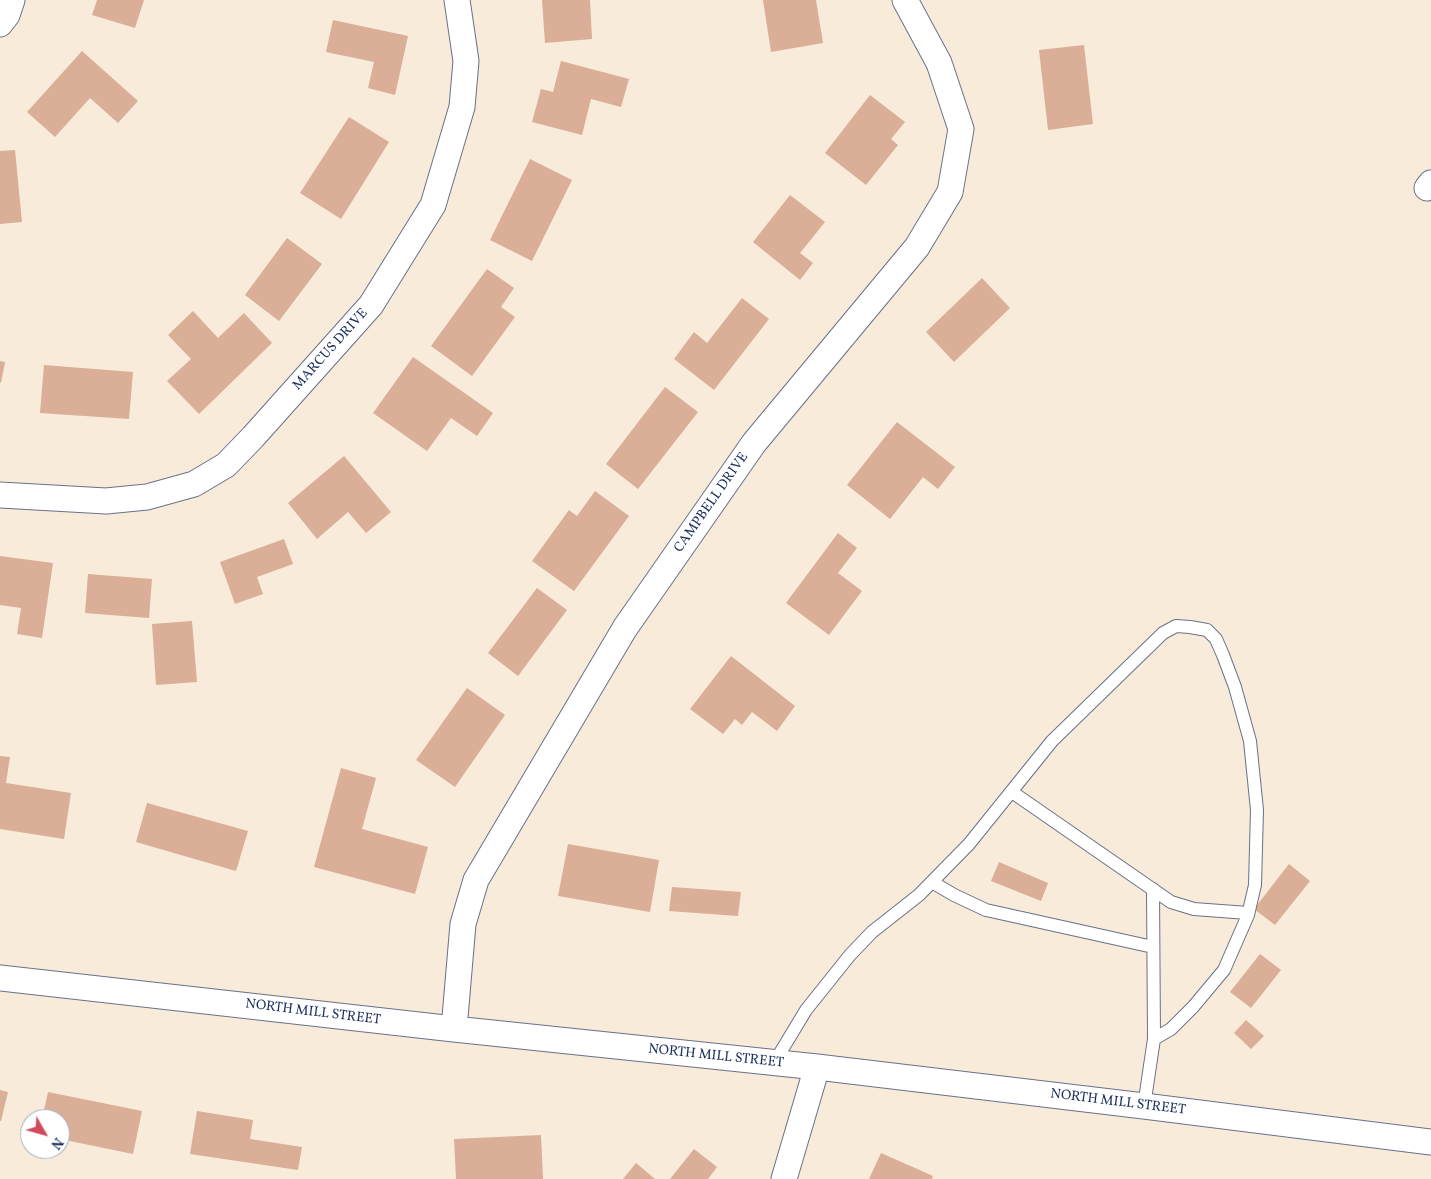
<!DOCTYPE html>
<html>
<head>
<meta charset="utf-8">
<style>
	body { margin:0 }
	#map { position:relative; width:1431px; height:1179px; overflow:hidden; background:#f8ebda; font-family:Vollkorn,serif }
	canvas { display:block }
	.north { position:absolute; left:20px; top:1109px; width:50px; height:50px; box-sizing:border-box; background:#fff; border:1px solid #a4acbf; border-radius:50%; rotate:128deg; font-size:14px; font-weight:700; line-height:20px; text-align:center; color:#1b2f5e }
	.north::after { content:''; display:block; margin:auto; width:18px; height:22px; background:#d1495b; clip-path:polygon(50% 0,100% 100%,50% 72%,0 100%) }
</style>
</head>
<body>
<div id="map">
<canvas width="1431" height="1179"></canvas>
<div class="north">N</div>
</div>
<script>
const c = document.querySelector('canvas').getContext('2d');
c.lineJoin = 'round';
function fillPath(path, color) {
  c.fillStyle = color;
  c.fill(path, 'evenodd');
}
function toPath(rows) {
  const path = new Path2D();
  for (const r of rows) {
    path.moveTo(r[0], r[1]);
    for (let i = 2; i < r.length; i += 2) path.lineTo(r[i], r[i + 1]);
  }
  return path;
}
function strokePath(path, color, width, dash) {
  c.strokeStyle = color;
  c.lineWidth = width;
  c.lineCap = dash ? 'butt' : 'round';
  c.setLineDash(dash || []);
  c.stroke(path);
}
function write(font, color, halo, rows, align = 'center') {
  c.font = font + ' Vollkorn,serif';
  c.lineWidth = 5;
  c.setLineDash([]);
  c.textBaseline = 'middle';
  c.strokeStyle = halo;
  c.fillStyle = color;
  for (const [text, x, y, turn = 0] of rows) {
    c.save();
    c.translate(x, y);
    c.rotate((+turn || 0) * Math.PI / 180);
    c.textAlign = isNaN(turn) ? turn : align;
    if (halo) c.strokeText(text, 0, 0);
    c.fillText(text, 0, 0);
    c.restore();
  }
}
const building = toPath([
	[97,0,144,0,135,28,92,15],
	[542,0,590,0,592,39,545,43],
	[763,0,816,0,823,43,771,52],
	[333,20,408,36,395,95,368,88,374,62,326,52],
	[1084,45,1093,124,1048,130,1039,50],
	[82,51,138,101,118,123,90,98,55,137,27,112],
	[561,61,629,79,621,107,591,99,582,135,532,122,541,89,553,92],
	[870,95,905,122,891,139,898,145,866,185,825,153],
	[349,117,389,142,341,219,300,193],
	[15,150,22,222,0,224,0,151],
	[530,159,572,180,532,261,490,240],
	[790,195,825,222,800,253,813,263,800,280,753,242],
	[287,238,322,264,279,321,245,295],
	[487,269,514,288,501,307,515,317,472,376,431,346],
	[982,278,1010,308,954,362,926,332],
	[742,298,769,319,714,390,674,359,694,332,707,343],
	[193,311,218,338,244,313,272,343,199,414,167,381,191,359,168,335],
	[413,357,493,413,477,436,451,418,427,451,373,413],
	[0,361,5,362,1,383,0,382],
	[44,365,133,372,129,419,40,413],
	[665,387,698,412,638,489,606,464],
	[897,422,955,467,938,489,923,477,890,519,847,485],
	[344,456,391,512,366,533,348,512,317,539,288,503],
	[595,491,629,516,574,591,532,561,569,510,577,516],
	[838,533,857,548,838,573,862,591,829,635,786,603],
	[284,539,293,564,257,577,263,594,235,604,220,562],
	[0,556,53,563,42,638,17,634,21,608,0,605],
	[88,574,152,579,149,618,85,613],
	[537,588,567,610,518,676,488,653],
	[192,621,197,682,156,685,152,624],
	[731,656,795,706,777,731,752,712,742,725,735,719,723,734,690,709],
	[467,688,505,715,455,787,416,760],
	[0,756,10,757,6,783,71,793,64,839,0,829],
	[341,768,376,778,362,829,428,847,415,894,314,867],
	[147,803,248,831,236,871,136,842],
	[568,844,659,860,650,912,558,896],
	[999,862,1048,883,1041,901,991,881],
	[1289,864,1310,881,1275,925,1254,909],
	[672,887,741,892,738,916,669,911],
	[1260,954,1281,970,1251,1008,1230,992],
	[1246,1020,1264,1036,1251,1049,1234,1033],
	[0,1090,8,1092,1,1121,0,1121],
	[48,1092,142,1111,133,1154,60,1139,60,1119,42,1119],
	[197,1111,253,1120,250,1139,302,1147,298,1170,190,1154],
	[541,1135,543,1179,456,1179,454,1139],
	[694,1149,717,1167,708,1179,670,1179],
	[881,1153,933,1176,932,1179,869,1179],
	[636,1163,655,1179,623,1179]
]);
const lane = toPath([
	[1012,792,1171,902,1194,909,1248,913],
	[932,882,954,895,986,910,1153,947],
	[1153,889,1154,1039],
	[774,1063,806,1010,850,955,872,932,919,895,969,844,1052,741,1163,633,1176,626,1190,627,1207,630,1216,639,1223,655,1235,687,1250,741,1257,810,1255,885,1248,915,1224,970,1193,1007,1171,1029,1154,1039,1144,1106]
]);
const street = toPath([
	[0,24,7,15,12,0],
	[1427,188,1431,183],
	[0,495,106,501,147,497,194,484,226,465,253,437,371,305,433,205,462,107,466,61,457,0],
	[0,978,454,1029,817,1067,1144,1106,1431,1142],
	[454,1029,463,924,476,880,625,628,754,443,917,247,950,192,961,129,939,63,905,0],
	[784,1179,817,1067]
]);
const streetNames = [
	["MARCUS DRIVE",331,350,-48],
	["CAMPBELL DRIVE",712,503,-55],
	["NORTH MILL STREET",313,1013,7],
	["NORTH MILL STREET",716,1057,6],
	["NORTH MILL STREET",1118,1103,7]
];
fillPath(building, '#daae97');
strokePath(lane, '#687189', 14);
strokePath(street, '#687189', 27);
strokePath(lane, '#fff', 12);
strokePath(street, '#fff', 25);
write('14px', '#1b2f5e', '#fff', streetNames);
</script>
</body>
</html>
